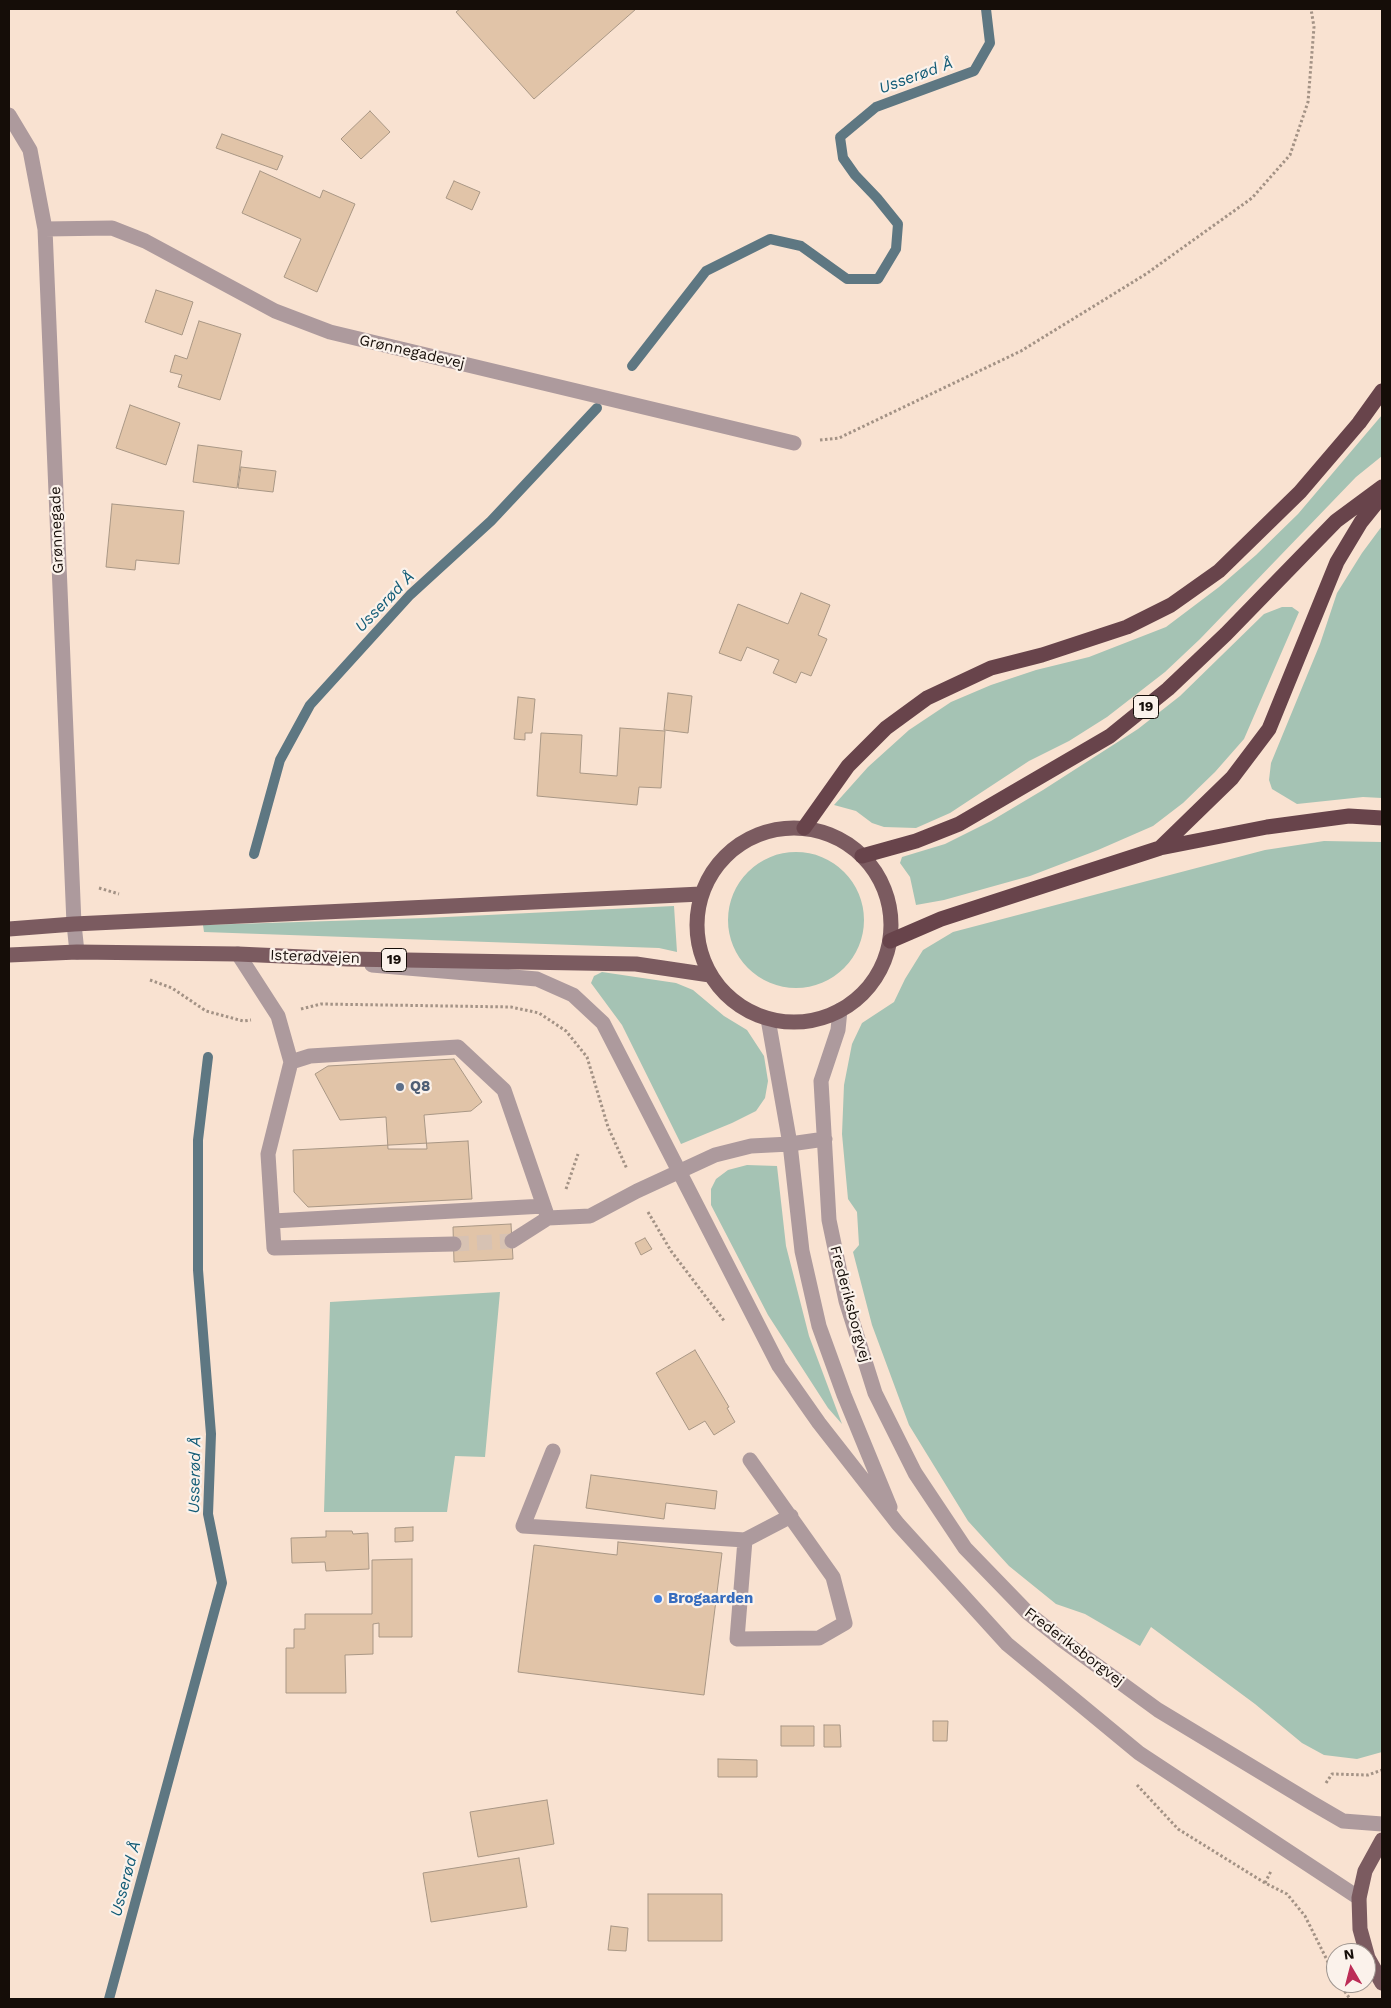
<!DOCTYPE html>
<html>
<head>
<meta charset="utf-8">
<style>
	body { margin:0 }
	#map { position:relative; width:1391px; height:2008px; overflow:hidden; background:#f9e2d1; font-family:"Work Sans",sans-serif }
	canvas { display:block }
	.frame { position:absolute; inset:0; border:10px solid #150d08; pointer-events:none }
	.north { position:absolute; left:1326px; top:1943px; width:50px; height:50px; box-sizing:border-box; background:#fbf2eb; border:1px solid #9f9690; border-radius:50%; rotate:352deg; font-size:14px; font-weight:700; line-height:20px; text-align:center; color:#150d08 }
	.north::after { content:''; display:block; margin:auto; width:18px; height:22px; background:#bc2d57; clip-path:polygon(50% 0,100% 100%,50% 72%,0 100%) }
</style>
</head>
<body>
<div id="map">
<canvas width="1391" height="2008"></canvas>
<div class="frame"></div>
<div class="north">N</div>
</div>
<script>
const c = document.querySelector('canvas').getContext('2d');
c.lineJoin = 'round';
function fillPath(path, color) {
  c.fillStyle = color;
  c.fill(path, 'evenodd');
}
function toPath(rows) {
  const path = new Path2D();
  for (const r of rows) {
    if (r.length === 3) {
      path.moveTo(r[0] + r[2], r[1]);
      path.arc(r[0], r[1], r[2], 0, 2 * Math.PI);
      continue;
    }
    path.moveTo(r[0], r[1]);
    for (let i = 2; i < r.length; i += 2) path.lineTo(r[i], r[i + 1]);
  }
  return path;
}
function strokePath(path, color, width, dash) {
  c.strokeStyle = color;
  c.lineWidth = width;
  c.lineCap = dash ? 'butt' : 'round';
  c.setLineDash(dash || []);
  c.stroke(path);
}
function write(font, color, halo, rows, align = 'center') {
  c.font = font + ' "Work Sans",sans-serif';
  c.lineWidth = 4.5;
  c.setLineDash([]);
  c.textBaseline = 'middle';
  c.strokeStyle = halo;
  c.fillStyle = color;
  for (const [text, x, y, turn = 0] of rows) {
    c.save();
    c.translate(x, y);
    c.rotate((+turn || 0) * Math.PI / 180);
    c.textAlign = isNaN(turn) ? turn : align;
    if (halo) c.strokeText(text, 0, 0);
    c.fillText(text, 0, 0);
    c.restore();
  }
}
const green = toPath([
	[1382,415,1382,456,1356,477,1200,639,1165,672,1107,717,1069,741,1029,761,950,813,916,828,884,827,872,823,856,811,834,805,868,767,909,730,951,702,991,685,1036,670,1089,657,1166,627,1219,587,1256,555,1298,514],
	[1382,526,1382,798,1363,797,1297,804,1272,789,1269,780,1271,763,1320,644,1337,593,1362,553],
	[1282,607,1292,607,1299,612,1244,739,1215,772,1183,803,1153,826,1098,850,1030,876,944,900,916,905,910,877,900,863,902,857,945,844,991,821,1043,790,1138,729,1180,696,1264,614],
	[1324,841,1382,842,1382,1752,1357,1759,1324,1755,1302,1743,1255,1704,1151,1627,1140,1646,1085,1614,1056,1604,1009,1566,968,1521,909,1425,872,1325,853,1252,859,1245,857,1212,848,1199,842,1134,844,1085,852,1044,862,1023,894,1002,905,979,923,950,953,932,1265,850],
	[796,920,68],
	[674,906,677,952,659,948,204,932,203,925,426,918],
	[602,972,676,983,693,990,724,1016,747,1030,764,1056,768,1081,765,1098,756,1111,732,1123,681,1144,622,1025,591,983,594,976],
	[747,1165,777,1166,786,1246,809,1336,842,1424,828,1408,768,1315,711,1205,711,1189,716,1179,728,1170],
	[500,1292,485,1457,455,1456,447,1512,324,1512,330,1302]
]);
const stream = toPath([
	[632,366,706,271,770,239,801,246,847,279,878,279,896,249,898,224,877,198,855,175,843,158,840,137,876,107,974,71,990,43,986,9],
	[254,854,280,760,310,705,410,595,491,521,597,408],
	[109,1999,222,1583,208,1514,211,1434,198,1270,198,1140,208,1057]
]);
const building = toPath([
	[460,9,636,9,534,99,456,12,460,9],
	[370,111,390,132,361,159,341,139,370,111],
	[222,134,283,156,277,170,216,148,222,134],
	[260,171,320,198,323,190,355,204,317,292,284,277,301,239,242,213,260,171],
	[454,181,480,192,472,210,446,198,454,181],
	[156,290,193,302,182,335,145,322,156,290],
	[199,321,241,334,220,400,178,387,182,375,170,372,175,355,187,359,199,321],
	[130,405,180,423,166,465,116,448,130,405],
	[198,445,242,451,237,488,193,482,198,445],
	[241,467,276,471,273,492,238,488,241,467],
	[112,504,184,511,179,564,136,560,135,570,106,567,112,504],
	[801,593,830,605,818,635,827,639,811,676,801,672,796,683,773,673,779,660,747,647,741,661,719,653,738,604,788,624,801,593],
	[668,693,692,696,688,733,664,730,668,693],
	[518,697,535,699,532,733,525,733,525,740,514,739,518,697],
	[620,728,665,731,661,788,639,787,637,805,537,796,541,733,582,735,580,773,617,776,620,728],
	[454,1059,482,1102,471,1111,424,1115,427,1149,388,1149,386,1117,340,1120,315,1074,328,1066,454,1059],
	[468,1141,472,1199,308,1207,294,1192,293,1150,468,1141],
	[511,1224,513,1259,454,1262,453,1227,511,1224],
	[645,1238,652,1249,641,1255,635,1243,645,1238],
	[695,1350,729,1407,727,1408,735,1422,714,1435,705,1421,689,1430,656,1373,695,1350],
	[591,1475,717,1491,715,1509,666,1503,664,1519,586,1508,591,1475],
	[413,1527,413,1541,395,1542,395,1528,413,1527],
	[326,1531,352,1531,353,1534,368,1533,369,1569,326,1571,325,1562,292,1563,291,1538,326,1537,326,1531],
	[618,1542,722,1553,704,1695,518,1672,534,1545,617,1555,618,1542],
	[412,1559,412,1637,379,1637,379,1623,373,1624,373,1654,345,1655,346,1693,286,1693,286,1648,294,1648,294,1629,305,1629,305,1614,372,1614,372,1560,412,1559],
	[933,1721,948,1721,947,1741,933,1741,933,1721],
	[824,1725,840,1725,841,1747,824,1747,824,1725],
	[781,1726,814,1726,814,1746,781,1746,781,1726],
	[718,1759,757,1760,757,1777,718,1777,718,1759],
	[547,1800,554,1844,478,1857,470,1812,547,1800],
	[519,1858,527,1907,431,1922,423,1873,519,1858],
	[648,1894,722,1894,722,1941,648,1941,648,1894],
	[611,1926,628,1928,626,1951,608,1950,611,1926]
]);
const minorTunnel = toPath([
	[454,1244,512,1241]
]);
const path = toPath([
	[820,440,839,438,1021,351,1146,274,1252,198,1290,155,1308,102,1314,27,1311,9],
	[99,888,119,894],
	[150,980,172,988,206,1011,243,1021,251,1020],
	[301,1009,321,1004,511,1007,539,1013,566,1031,587,1057,608,1127,627,1169],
	[566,1189,578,1154],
	[648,1212,671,1251,725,1322],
	[1326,1783,1332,1774,1368,1775,1382,1770],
	[1137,1785,1178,1829,1265,1883,1287,1894,1305,1916,1336,1978],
	[1265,1883,1271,1871],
	[1339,1983,1350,1999]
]);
const minor = toPath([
	[9,115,30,150,45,229,74,924,77,952],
	[45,229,112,228,145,241,275,311,330,332,794,443],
	[238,954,278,1016,291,1062,310,1056,458,1047,504,1090,548,1218],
	[372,965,537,979,573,995,603,1023,779,1366,819,1423,898,1524,1007,1644,1139,1753,1359,1898],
	[840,1010,838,1030,821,1081,829,1220,846,1301,875,1393,915,1473,965,1548,1028,1613,1062,1640,1158,1710,1312,1803,1343,1821,1382,1824],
	[768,1019,790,1144,802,1251,819,1326,844,1395,890,1507],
	[291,1062,268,1154,274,1248,454,1244],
	[273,1221,544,1206],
	[512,1241,548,1218,590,1216,637,1191,715,1155,751,1146,790,1144,825,1139],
	[553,1451,523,1526,745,1540,737,1639,819,1638,845,1623,833,1577,750,1460],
	[745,1540,791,1516]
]);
const major = toPath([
	[794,925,97],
	[9,929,74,924,701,894],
	[9,955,77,952,238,954,348,959,636,964,710,975],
	[1382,1840,1365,1871,1359,1898,1360,1929,1368,1958,1382,1983]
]);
const highway = toPath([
	[804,828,848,766,886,728,927,698,991,668,1042,655,1127,627,1171,605,1219,571,1300,492,1359,423,1382,391],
	[1160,848,1232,778,1269,729,1337,562,1361,522,1382,496],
	[862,856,916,841,959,824,1110,736,1168,689,1226,634,1336,521,1382,487],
	[890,941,941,919,1160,848,1267,827,1349,816,1382,818]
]);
const markers = [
	[400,1087,5,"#5c6f8a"],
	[658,1599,5,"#3f7fe0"]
];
const shields = [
	[1146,707,25],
	[394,960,25]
];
const shieldNames = [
	["19",1146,707],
	["19",394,960]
];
const streetNames = [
	["Grønnegadevej",412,352,13],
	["Grønnegade",57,530,-92],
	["Isterødvejen",315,957,2],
	["Frederiksborgvej",850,1304,75],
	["Frederiksborgvej",1074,1647,37]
];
const serviceNames = [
	["Q8",410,1087]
];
const shopNames = [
	["Brogaarden",668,1599]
];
const waterNames = [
	["Usserød Å",916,76,-20],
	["Usserød Å",385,602,-46],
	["Usserød Å",195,1475,-89],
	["Usserød Å",126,1879,-75]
];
fillPath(green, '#a5c3b4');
strokePath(stream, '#5e7782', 10);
fillPath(building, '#e1c4a8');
strokePath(building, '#a99785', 1);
strokePath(minorTunnel, '#d7c2b3', 15, [15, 8]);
strokePath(path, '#a39285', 3, [2.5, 2.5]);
strokePath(minor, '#ad9a9d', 15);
strokePath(major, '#7b5b60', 15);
strokePath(highway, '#68444b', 15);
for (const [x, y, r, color] of markers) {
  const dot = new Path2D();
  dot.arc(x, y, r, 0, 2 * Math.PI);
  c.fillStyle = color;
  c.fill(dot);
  strokePath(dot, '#fbf2eb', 2);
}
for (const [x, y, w] of shields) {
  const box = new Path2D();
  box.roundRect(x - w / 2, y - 11.5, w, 23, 4);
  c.fillStyle = '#fbf2eb';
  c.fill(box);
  strokePath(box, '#150d08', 1);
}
write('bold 14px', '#150d08', null, shieldNames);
write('15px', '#150d08', '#fbf2eb', streetNames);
write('bold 15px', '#4e5e75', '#fbf2eb', serviceNames, 'left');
write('bold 15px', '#366cbe', '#fbf2eb', shopNames, 'left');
write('italic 16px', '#115b76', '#fbf2eb', waterNames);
</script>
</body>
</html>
